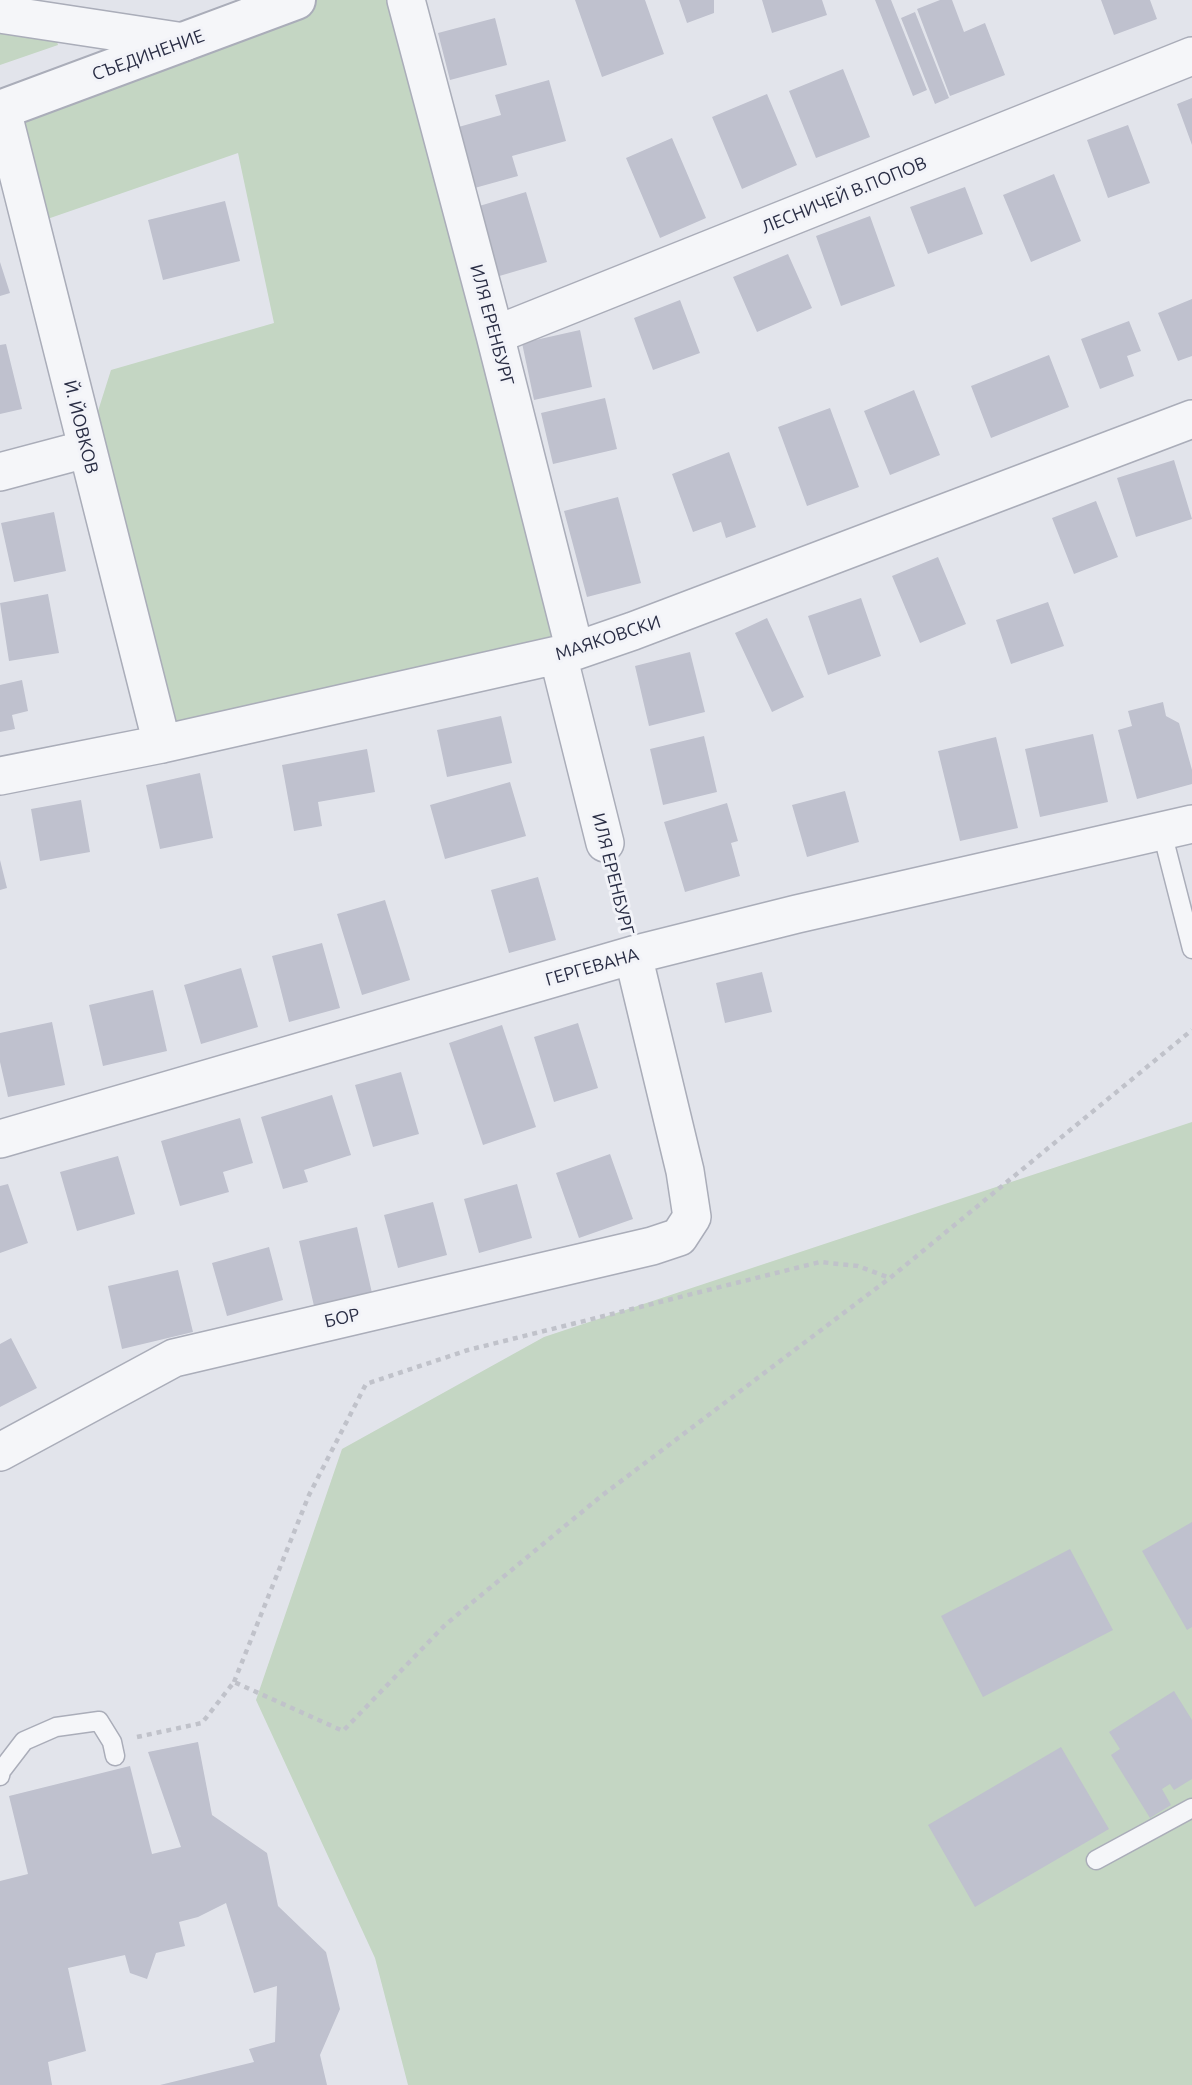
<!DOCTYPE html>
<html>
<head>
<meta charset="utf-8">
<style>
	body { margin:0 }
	canvas { display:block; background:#e2e4eb }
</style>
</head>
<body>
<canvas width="1192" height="2085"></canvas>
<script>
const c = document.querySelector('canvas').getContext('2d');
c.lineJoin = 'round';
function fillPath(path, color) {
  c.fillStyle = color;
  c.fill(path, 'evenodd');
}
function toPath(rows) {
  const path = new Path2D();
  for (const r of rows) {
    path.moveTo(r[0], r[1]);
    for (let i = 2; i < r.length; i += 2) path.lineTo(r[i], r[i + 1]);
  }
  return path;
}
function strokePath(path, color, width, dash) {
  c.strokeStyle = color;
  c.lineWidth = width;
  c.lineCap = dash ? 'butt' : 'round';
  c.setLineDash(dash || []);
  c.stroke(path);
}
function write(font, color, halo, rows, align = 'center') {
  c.font = font + ' Ubuntu,sans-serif';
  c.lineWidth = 6;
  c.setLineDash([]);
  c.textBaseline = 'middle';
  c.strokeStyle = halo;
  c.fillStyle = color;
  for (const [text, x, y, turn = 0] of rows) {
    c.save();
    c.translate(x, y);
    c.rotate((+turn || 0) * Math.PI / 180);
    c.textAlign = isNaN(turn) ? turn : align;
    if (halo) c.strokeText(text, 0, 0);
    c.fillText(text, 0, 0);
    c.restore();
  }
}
const green = toPath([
	[305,0,406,0,575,651,162,744,86,449,111,370,274,323,238,153,30,225,2,110],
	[0,25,54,31,58,45,0,65],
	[1192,1122,1192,2085,408,2085,375,1958,256,1700,342,1449,544,1337]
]);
const building = toPath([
	[575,0,645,0,664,54,602,77],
	[679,0,714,0,714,13,687,23],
	[762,0,822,0,827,15,772,33],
	[875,0,891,0,927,90,913,96],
	[940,0,952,0,964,32,985,23,1005,75,950,96,917,9],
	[1101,0,1150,0,1157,19,1114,35],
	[915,12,949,98,935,104,901,18],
	[495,18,507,65,450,80,438,33],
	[843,69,870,137,816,158,789,91],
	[549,80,566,141,512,156,518,176,471,189,455,128,501,115,495,95],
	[767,94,797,165,742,189,712,117],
	[1192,98,1192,145,1177,104],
	[1128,125,1150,183,1108,198,1087,140],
	[672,138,706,218,660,238,626,158],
	[1054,174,1081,241,1031,262,1003,195],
	[965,187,983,234,928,254,910,207],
	[526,192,547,262,496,277,476,207],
	[225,201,240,261,163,280,148,220],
	[870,216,895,286,841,306,816,236],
	[788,254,812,308,757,332,733,277],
	[0,262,10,293,0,296],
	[1192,299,1192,356,1178,361,1158,313],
	[680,300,700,353,653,370,634,318],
	[1129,321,1141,351,1127,356,1134,376,1100,389,1081,339],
	[580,330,592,387,534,400,522,343],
	[6,344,22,409,0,414,0,345],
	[1049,355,1069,407,991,438,971,386],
	[914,390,940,455,890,475,864,411],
	[605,398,617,449,553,464,541,413],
	[830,408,859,487,807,506,778,427],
	[729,452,756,527,726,538,721,522,693,532,672,474],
	[1174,460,1192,519,1136,537,1117,478],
	[618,497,641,583,587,597,564,511],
	[1096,501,1118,557,1074,574,1052,518],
	[54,512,66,571,14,582,1,523],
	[938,557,966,624,920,643,892,576],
	[48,594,59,653,9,661,0,603],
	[861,598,881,656,828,675,808,616],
	[1048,602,1064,646,1011,664,996,620],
	[767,618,804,697,772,712,735,633],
	[690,652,705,712,649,726,635,666],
	[22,680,28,711,12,715,15,729,0,732,0,685],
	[1163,702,1166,716,1179,723,1192,770,1192,784,1137,799,1118,730,1132,726,1128,711],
	[501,716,512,763,447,777,437,730],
	[1093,734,1108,802,1040,817,1025,749],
	[704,736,717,792,663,805,650,749],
	[996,737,1018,828,960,841,938,751],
	[367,749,375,792,318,802,322,826,294,831,282,765],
	[200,773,213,838,160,849,146,785],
	[510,782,526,836,445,859,430,805],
	[845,791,859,842,807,857,792,805],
	[81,800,90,852,40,861,31,809],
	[727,803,738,841,731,843,740,876,685,892,664,822],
	[0,860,7,888,0,890],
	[538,877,556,940,509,953,491,890],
	[385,900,410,980,362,995,337,914],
	[322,943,340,1008,289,1022,272,956],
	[241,968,258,1027,201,1044,184,985],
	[762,972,772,1012,725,1023,716,983],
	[153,990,167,1051,103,1066,89,1005],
	[52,1022,65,1085,8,1097,0,1062,0,1033],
	[578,1023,598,1088,554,1102,534,1037],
	[502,1025,536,1127,483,1145,449,1043],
	[401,1072,419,1134,373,1147,355,1085],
	[332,1095,351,1155,304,1170,308,1182,283,1189,261,1117],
	[240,1118,253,1163,223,1172,229,1192,180,1206,161,1141],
	[610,1154,633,1219,579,1238,556,1173],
	[118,1156,135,1214,77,1231,60,1172],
	[8,1184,28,1243,0,1253,0,1186],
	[517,1184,532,1238,479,1253,464,1199],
	[433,1202,447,1255,398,1268,384,1215],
	[357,1227,372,1293,314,1306,299,1241],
	[269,1247,283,1300,227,1316,212,1263],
	[178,1270,193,1332,122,1349,108,1286],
	[11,1338,37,1388,0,1407,0,1344],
	[1192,1522,1192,1627,1187,1630,1142,1551],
	[1070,1549,1113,1630,983,1697,941,1616],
	[1174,1691,1192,1720,1192,1779,1174,1790,1170,1784,1162,1789,1171,1805,1150,1818,1111,1755,1120,1749,1109,1732],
	[198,1742,212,1815,267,1853,278,1906,326,1952,340,2009,320,2055,327,2085,160,2085,254,2062,249,2049,275,2042,277,1986,254,1993,226,1903,198,1917,179,1922,185,1946,156,1953,147,1979,130,1973,125,1955,68,1968,86,2051,48,2062,52,2085,0,2085,0,1881,28,1874,9,1796,130,1766,152,1854,181,1847,148,1752],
	[1061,1747,1109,1829,975,1907,928,1825]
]);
const path = toPath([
	[613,875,624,921],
	[234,1682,309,1495,366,1384,468,1350,820,1262,858,1266,890,1278],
	[137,1737,202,1723,234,1682,343,1731,445,1625,600,1497,890,1278,1192,1030]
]);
const service = toPath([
	[1162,832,1192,949],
	[0,1776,1,1771,24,1741,56,1727,99,1721,112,1742,115,1756],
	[1096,1860,1192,1808]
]);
const minor = toPath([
	[406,0,495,335,575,651],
	[0,14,184,42],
	[2,110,162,744],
	[495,335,1192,56],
	[0,472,86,449],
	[558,655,605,843],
	[0,776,162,744,575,651,633,631,1192,419],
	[0,1139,633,955,797,914,1192,824],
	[0,1452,174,1358,652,1246,679,1237,692,1217,685,1171,633,955]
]);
const tertiary = toPath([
	[0,110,296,0]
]);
const streetNames = [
	["СЪЕДИНЕНИЕ",148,55,-20],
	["ЛЕСНИЧЕЙ В.ПОПОВ",844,195,-22],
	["ИЛЯ ЕРЕНБУРГ",492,325,75],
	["Й. ЙОВКОВ",81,427,76],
	["МАЯКОВСКИ",608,638,-18],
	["ИЛЯ ЕРЕНБУРГ",613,874,76],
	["ГЕРГЕВАНА",592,967,-16],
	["БОР",342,1318,-13]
];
fillPath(green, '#c4d6c3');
fillPath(building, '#bfc1ce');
strokePath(service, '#aaadb9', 21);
strokePath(minor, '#aaadb9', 40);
strokePath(tertiary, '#aaadb9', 42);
strokePath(path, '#c0c2ca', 4.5, [5, 5]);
strokePath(service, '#f5f6f9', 18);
strokePath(minor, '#f5f6f9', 37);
strokePath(tertiary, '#f5f6f9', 38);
write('18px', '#292d44', '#f2f3f8', streetNames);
</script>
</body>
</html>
